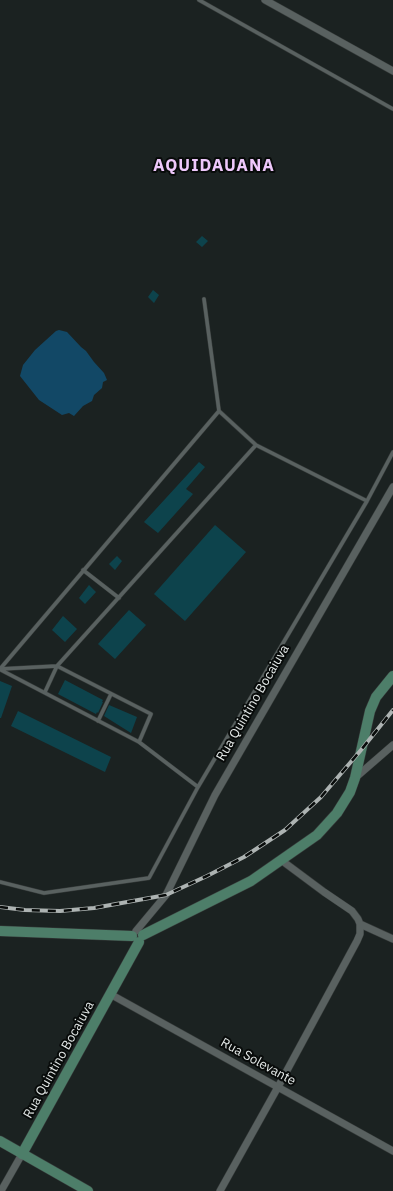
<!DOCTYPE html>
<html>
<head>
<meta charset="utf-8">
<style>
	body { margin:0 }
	canvas { display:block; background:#1b2221 }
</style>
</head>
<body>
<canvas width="393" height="1191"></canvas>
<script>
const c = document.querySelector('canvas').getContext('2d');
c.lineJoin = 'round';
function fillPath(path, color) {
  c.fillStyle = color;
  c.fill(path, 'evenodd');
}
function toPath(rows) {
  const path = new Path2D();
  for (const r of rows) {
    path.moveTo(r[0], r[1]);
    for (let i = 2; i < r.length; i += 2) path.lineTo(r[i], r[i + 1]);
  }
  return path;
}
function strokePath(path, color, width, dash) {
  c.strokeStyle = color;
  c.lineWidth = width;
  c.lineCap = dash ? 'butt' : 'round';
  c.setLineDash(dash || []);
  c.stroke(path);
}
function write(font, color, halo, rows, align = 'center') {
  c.font = font + ' "IBM Plex Sans",sans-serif';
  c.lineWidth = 4;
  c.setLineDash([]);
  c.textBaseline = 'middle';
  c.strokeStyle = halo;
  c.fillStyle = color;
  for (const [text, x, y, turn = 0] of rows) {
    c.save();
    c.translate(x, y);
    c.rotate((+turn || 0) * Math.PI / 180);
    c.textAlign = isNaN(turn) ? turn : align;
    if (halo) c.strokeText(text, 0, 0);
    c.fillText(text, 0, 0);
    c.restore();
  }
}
const water = toPath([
	[59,330,67,332,81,347,86,351,94,362,104,373,107,380,103,382,102,388,94,395,92,401,83,406,74,416,69,413,62,415,39,400,20,376,23,365,35,350,56,331]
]);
const building = toPath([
	[202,236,208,241,202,247,196,242],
	[153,290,159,295,154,303,148,297],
	[199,462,205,467,186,489,193,494,158,533,144,522],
	[215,525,246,552,185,621,154,594],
	[117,556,122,561,115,570,109,564],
	[89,585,96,592,85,604,79,598],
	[129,610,146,625,115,659,98,644],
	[63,616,77,629,65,642,52,630],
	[65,680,103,700,102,702,103,702,98,713,97,712,96,714,58,694],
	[0,681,12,686,1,718,0,718],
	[109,705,137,717,131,733,104,716],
	[18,711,111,757,105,772,11,726]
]);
const lane = toPath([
	[199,0,393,109],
	[219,411,256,445,367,501,393,452],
	[83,570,119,598],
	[0,669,219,411,204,299],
	[0,669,57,666,256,445],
	[1,670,139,742,151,714,57,666,45,692],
	[98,721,111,694],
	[198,787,367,501],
	[0,882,44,893,149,878,198,787,139,742]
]);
const street = toPath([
	[265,0,393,71],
	[355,778,393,745],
	[360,924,393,939],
	[136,931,166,895,215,795,393,487],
	[110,994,393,1151],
	[1,1191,22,1154],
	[220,1191,278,1087,357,941,360,934,360,924,358,919,352,911,324,892,281,860]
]);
const secondary = toPath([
	[0,931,132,936],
	[143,935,251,881,317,835,337,813,350,792,355,778,370,711,376,697,393,676],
	[0,1141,88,1191],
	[22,1154,139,942]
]);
const rail = toPath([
	[0,907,25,910,60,911,94,908,166,895,207,876,244,857,285,830,321,797,361,750,393,710]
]);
const streetNames = [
	["Rua Quintino Bocaiuva",253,703,-60],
	["Rua Quintino Bocaiuva",59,1060,-61],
	["Rua Solevante",258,1062,29]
];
const districtNames = [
	["AQUIDAUANA",214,166]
];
fillPath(water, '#124866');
fillPath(building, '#0d434c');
strokePath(lane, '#373c3b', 4.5);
strokePath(street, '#373c3b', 8);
strokePath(secondary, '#373c3b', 11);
strokePath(lane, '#596160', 3.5);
strokePath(street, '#596160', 7);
strokePath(secondary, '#4d7e69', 10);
strokePath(rail, '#adb3b2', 4);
strokePath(rail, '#080b0a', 2.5, [8]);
write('13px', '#e4e9e8', '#080b0a', streetNames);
c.letterSpacing = '1px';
write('bold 17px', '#eec8fb', '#080b0a', districtNames);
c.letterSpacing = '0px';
</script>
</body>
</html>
